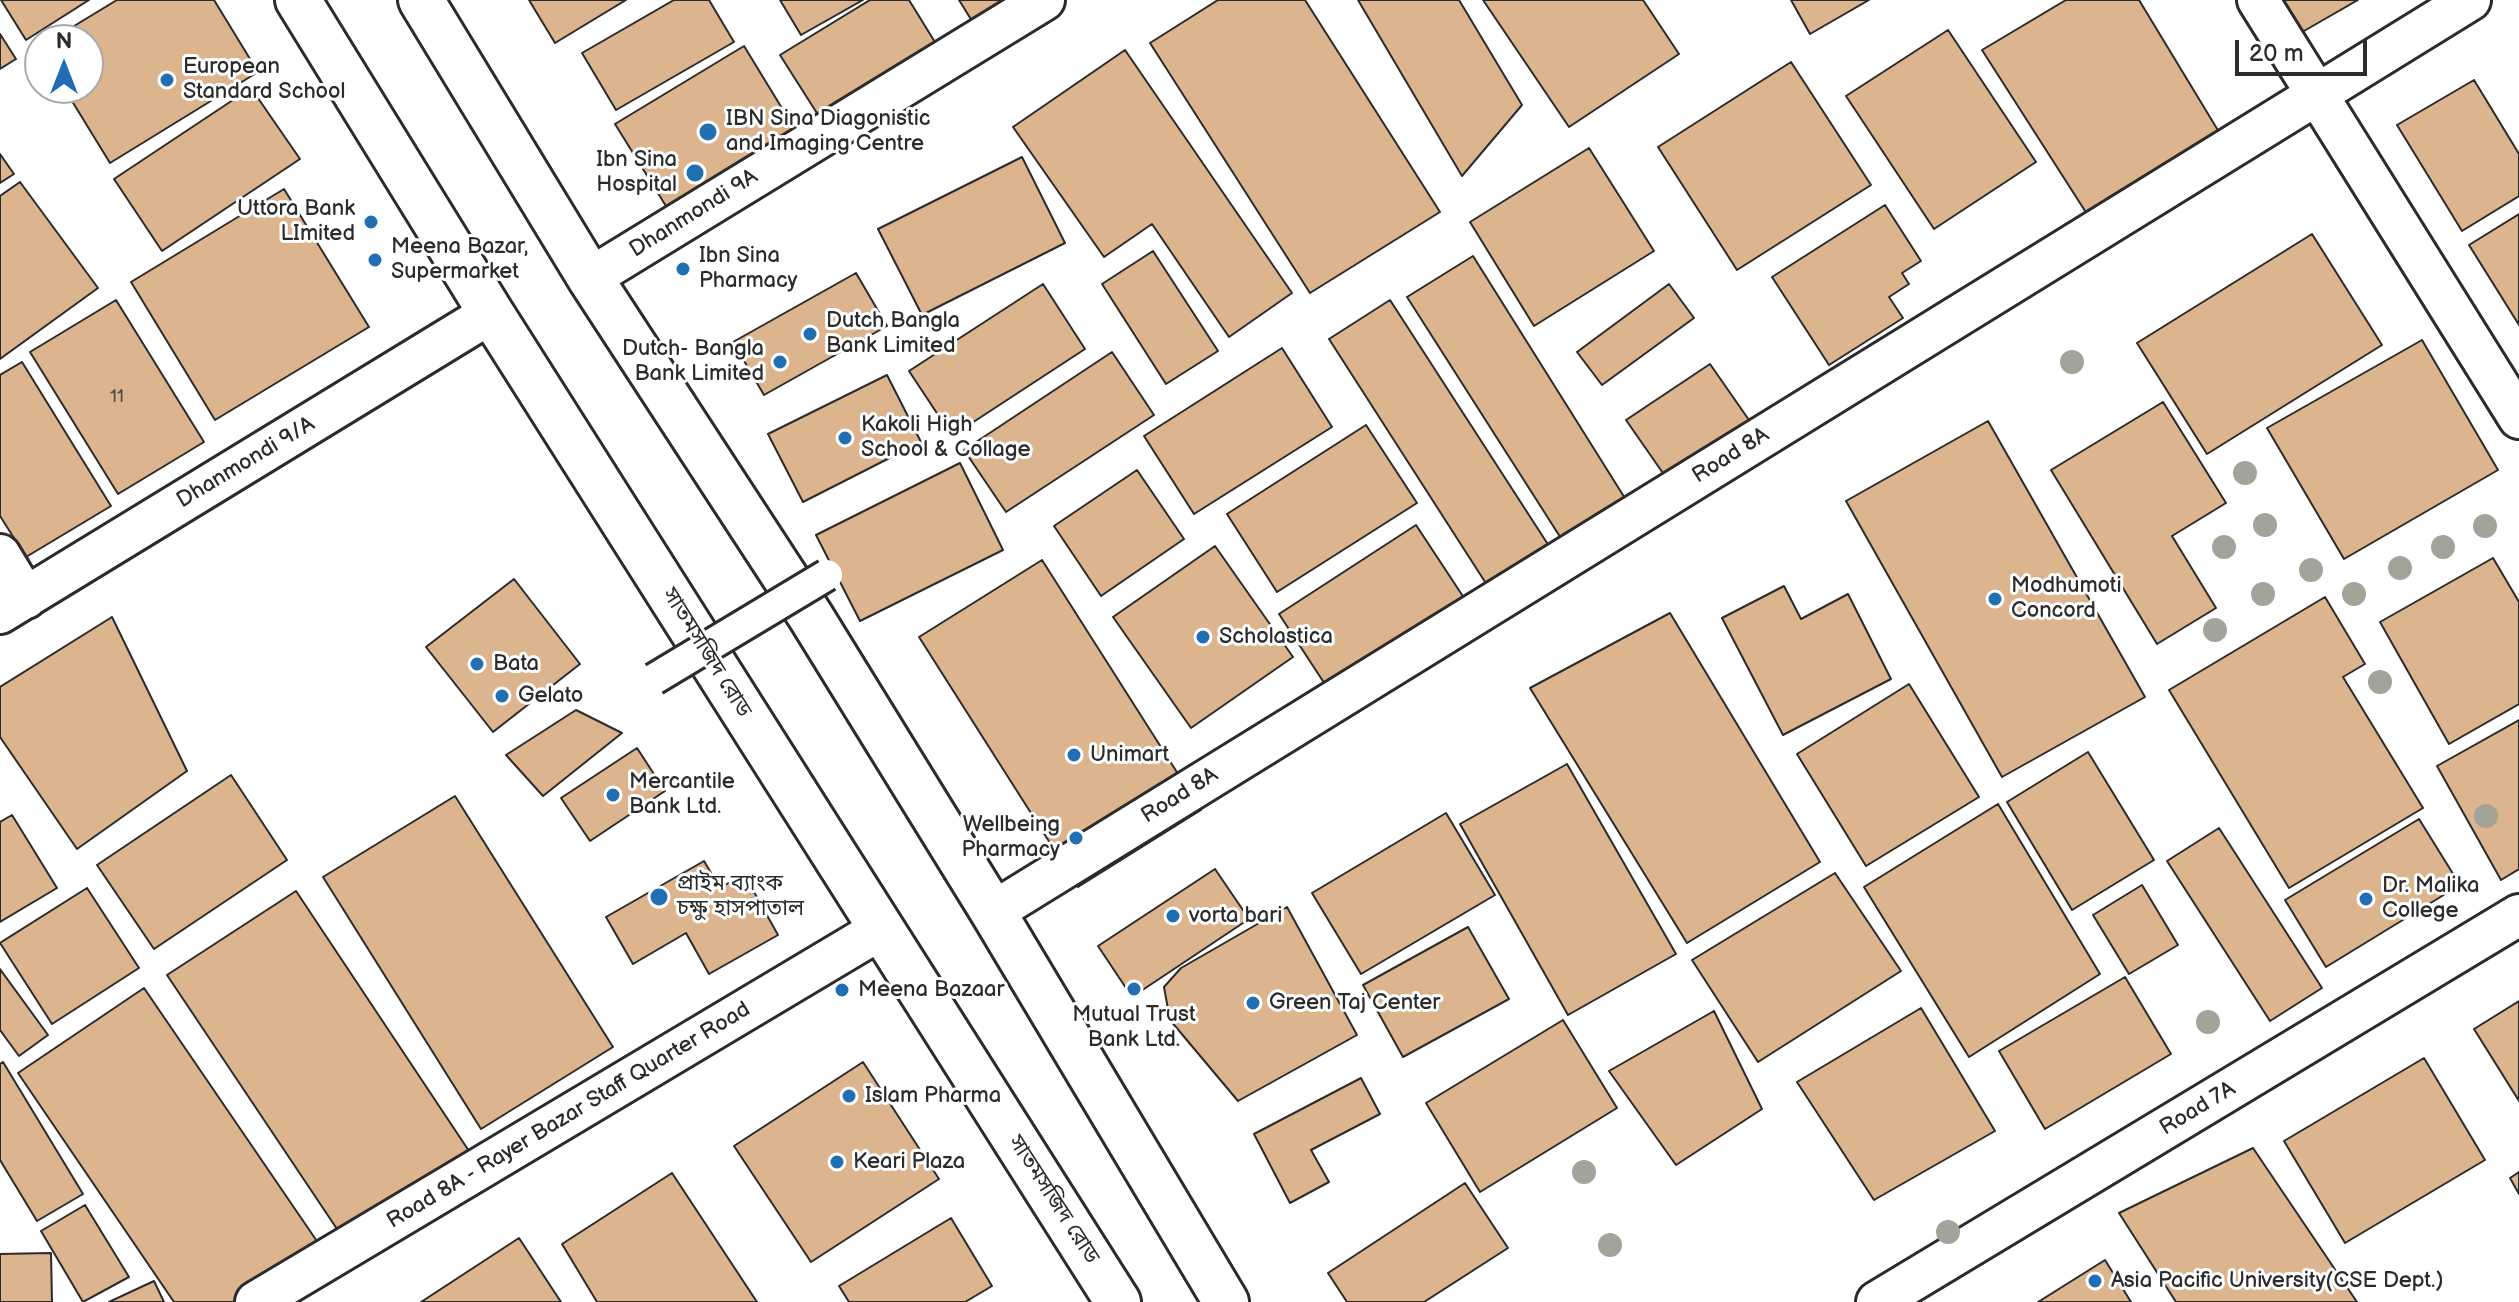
<!DOCTYPE html>
<html>
<head>
<meta charset="utf-8">
<style>
	body { margin:0 }
	#map { position:relative; width:2519px; height:1302px; overflow:hidden; background:#fff; font-family:"Balsamiq Sans",sans-serif }
	canvas { display:block }
	.north { position:absolute; left:24px; top:24px; width:80px; height:80px; box-sizing:border-box; background:#fff; border:2px solid #aaa; border-radius:50%; rotate:0deg; font-size:22px; font-weight:700; line-height:32px; text-align:center; color:#2b2b2b }
	.north::after { content:''; display:block; margin:auto; width:28px; height:36px; background:#1f6fb2; clip-path:polygon(50% 0,100% 100%,50% 72%,0 100%) }
	.scale { position:absolute; left:2235px; top:40px; width:132px; height:36px; box-sizing:border-box; border:4px solid #2b2b2b; border-top:0; padding-left:10px; font-size:24px; line-height:28px; white-space:nowrap; color:#2b2b2b; -webkit-text-stroke:6px #fff; paint-order:stroke }
</style>
</head>
<body>
<div id="map">
<canvas width="2519" height="1302"></canvas>
<div class="north">N</div>
<div class="scale">20 m</div>
</div>
<script>
const c = document.querySelector('canvas').getContext('2d');
c.lineJoin = 'round';
function fillPath(path, color) {
  c.fillStyle = color;
  c.fill(path, 'evenodd');
}
function toPath(rows) {
  const path = new Path2D();
  for (const r of rows) {
    path.moveTo(r[0], r[1]);
    for (let i = 2; i < r.length; i += 2) path.lineTo(r[i], r[i + 1]);
  }
  return path;
}
function strokePath(path, color, width, dash) {
  c.strokeStyle = color;
  c.lineWidth = width;
  c.lineCap = dash ? 'butt' : 'round';
  c.setLineDash(dash || []);
  c.stroke(path);
}
function write(font, color, halo, rows, align = 'center') {
  c.font = font + ' "Balsamiq Sans","Noto Sans Bengali",sans-serif';
  c.lineWidth = 6;
  c.setLineDash([]);
  c.textBaseline = 'middle';
  c.strokeStyle = halo;
  c.fillStyle = color;
  for (const [text, x, y, turn = 0] of rows) {
    c.save();
    c.translate(x, y);
    c.rotate((+turn || 0) * Math.PI / 180);
    c.textAlign = isNaN(turn) ? turn : align;
    if (halo) c.strokeText(text, 0, 0);
    c.fillText(text, 0, 0);
    c.restore();
  }
}
const building = toPath([
	[1,0,89,0,26,40,1,0],
	[117,0,214,0,258,72,110,163,64,88,88,88,88,40,51,40,117,0],
	[529,0,626,0,555,43,529,0],
	[674,0,709,0,734,42,616,110,582,53,674,0],
	[780,0,863,0,801,35,780,0],
	[870,0,909,0,938,47,820,118,780,55,870,0],
	[959,0,1005,0,972,21,959,0],
	[1218,0,1305,0,1440,212,1310,293,1150,43,1218,0],
	[1358,0,1459,0,1522,105,1462,176,1358,0],
	[1483,0,1643,0,1679,54,1569,127,1483,0],
	[1791,0,1869,0,1810,34,1791,0],
	[2066,0,2139,0,2219,132,2087,214,1982,50,2066,0],
	[2277,0,2358,0,2297,35,2277,0],
	[1948,30,2036,162,1934,229,1846,96,1948,30],
	[0,34,16,59,0,69,0,34],
	[744,46,802,141,674,219,615,124,744,46],
	[1125,50,1292,293,1229,337,1152,224,1104,257,1013,127,1125,50],
	[1791,62,1871,185,1737,270,1658,147,1791,62],
	[2474,80,2519,154,2519,196,2462,231,2397,125,2474,80],
	[251,88,300,159,162,251,114,179,251,88],
	[1589,148,1654,251,1534,326,1470,222,1589,148],
	[0,154,14,174,0,183,0,154],
	[1022,157,1065,243,922,315,878,229,1022,157],
	[20,182,98,288,0,359,0,196,20,182],
	[284,189,369,327,215,420,131,282,284,189],
	[1885,205,1921,261,1902,273,1909,284,1889,297,1903,318,1829,365,1772,277,1885,205],
	[2519,214,2519,325,2469,245,2519,214],
	[2312,234,2382,345,2207,454,2137,343,2312,234],
	[1153,251,1218,351,1166,384,1102,284,1153,251],
	[1473,256,1628,503,1564,543,1407,297,1473,256],
	[856,273,887,326,764,395,733,342,856,273],
	[1043,284,1085,349,952,436,909,371,1043,284],
	[1669,284,1694,318,1602,385,1577,352,1669,284],
	[116,300,204,442,118,494,30,352,116,300],
	[1390,300,1549,546,1487,585,1329,339,1390,300],
	[2422,340,2498,470,2344,559,2267,428,2422,340],
	[1282,348,1332,427,1194,514,1144,436,1282,348],
	[1112,352,1154,415,1006,512,964,450,1112,352],
	[22,362,111,506,26,557,0,516,0,375,22,362],
	[1710,364,1758,433,1674,489,1626,420,1710,364],
	[887,375,921,442,803,502,768,434,887,375],
	[2163,402,2226,503,2172,536,2216,608,2157,644,2051,470,2163,402],
	[1988,421,2145,697,2002,777,1846,501,1988,421],
	[1366,425,1417,503,1277,592,1227,514,1366,425],
	[960,463,1003,550,860,621,816,535,960,463],
	[1137,470,1184,539,1101,596,1054,526,1137,470],
	[1416,525,1472,610,1334,698,1279,614,1416,525],
	[1215,546,1293,657,1191,728,1113,617,1215,546],
	[2493,558,2519,602,2519,704,2449,744,2380,622,2493,558],
	[1042,560,1201,810,1078,887,919,637,1042,560],
	[514,579,580,664,493,732,426,647,514,579],
	[1784,586,1801,619,1848,594,1891,679,1783,735,1722,618,1784,586],
	[2325,597,2365,664,2343,677,2423,808,2289,888,2169,690,2325,597],
	[1670,613,1820,862,1687,943,1530,688,1670,613],
	[112,617,187,771,77,849,0,737,0,687,112,617],
	[1909,684,1979,797,1866,866,1797,754,1909,684],
	[576,710,622,733,543,796,506,755,576,710],
	[2519,720,2519,869,2501,880,2437,766,2519,720],
	[637,748,665,791,590,841,561,798,637,748],
	[2088,752,2154,860,2072,910,2007,802,2088,752],
	[1567,764,1676,954,1568,1015,1460,824,1567,764],
	[231,775,287,860,154,949,97,865,231,775],
	[455,796,613,1047,481,1129,323,877,455,796],
	[1998,804,2100,974,1969,1057,1864,887,1998,804],
	[1446,813,1495,895,1361,974,1312,893,1446,813],
	[12,815,57,888,0,922,0,822,12,815],
	[2419,819,2460,885,2326,967,2285,900,2419,819],
	[2219,828,2322,988,2270,1021,2167,861,2219,828],
	[704,861,720,888,744,874,778,935,709,974,686,933,633,964,606,917,704,861],
	[1215,869,1249,919,1132,997,1098,946,1215,869],
	[1835,873,1901,971,1758,1062,1692,960,1835,873],
	[2142,885,2178,945,2129,974,2093,915,2142,885],
	[87,888,139,968,52,1024,0,943,87,888],
	[296,891,471,1154,343,1238,167,975,296,891],
	[1287,907,1357,1035,1238,1101,1170,1020,1164,987,1181,968,1287,907],
	[1468,927,1509,999,1403,1057,1363,985,1468,927],
	[0,969,48,1035,19,1056,0,1030,0,969],
	[2125,977,2171,1054,2045,1129,1999,1051,2125,977],
	[144,988,323,1250,246,1302,174,1302,18,1073,144,988],
	[2519,1001,2519,1101,2474,1029,2519,1001],
	[1921,1008,1995,1131,1874,1200,1797,1082,1921,1008],
	[1714,1011,1762,1109,1676,1165,1609,1071,1714,1011],
	[1563,1020,1617,1108,1480,1192,1426,1103,1563,1020],
	[2424,1058,2485,1160,2345,1243,2284,1141,2424,1058],
	[3,1062,83,1194,37,1221,0,1160,0,1064,3,1062],
	[863,1062,939,1179,811,1262,734,1146,863,1062],
	[1361,1078,1380,1114,1311,1150,1329,1182,1290,1203,1254,1134,1361,1078],
	[2253,1148,2357,1302,2176,1302,2119,1213,2253,1148],
	[2519,1172,2519,1194,2510,1178,2519,1172],
	[672,1173,757,1302,597,1302,562,1244,672,1173],
	[1465,1183,1508,1248,1424,1302,1347,1302,1328,1273,1465,1183],
	[85,1205,129,1277,83,1302,41,1231,85,1205],
	[951,1218,992,1286,965,1302,849,1302,839,1286,951,1218],
	[519,1238,561,1302,421,1302,519,1238],
	[51,1253,52,1302,0,1302,0,1254,51,1253],
	[2105,1260,2131,1302,2038,1302,2105,1260],
	[154,1281,164,1302,109,1302,154,1281]
]);
const minor = toPath([
	[2258,0,2519,418],
	[590,278,1044,0],
	[0,555,26,598],
	[0,613,491,313],
	[993,912,2470,0],
	[256,1302,881,929],
	[1877,1302,2519,915]
]);
const secondary = toPath([
	[298,0,491,313,1118,1302],
	[421,0,590,278,811,617,993,912,1226,1302]
]);
const pedestrianBridge = toPath([
	[654,679,827,575]
]);
const trees = [
	[2072,362],
	[2245,473],
	[2265,525],
	[2485,526],
	[2224,547],
	[2443,547],
	[2400,568],
	[2311,570],
	[2263,594],
	[2354,594],
	[2215,630],
	[2380,682],
	[2486,816],
	[2208,1022],
	[1584,1172],
	[1948,1232],
	[1610,1245]
];
const markers = [
	[167,80,8,"#1f6fb2"],
	[708,132,10,"#1f6fb2"],
	[695,173,10,"#1f6fb2"],
	[371,222,8,"#1f6fb2"],
	[375,260,8,"#1f6fb2"],
	[683,269,8,"#1f6fb2"],
	[810,334,8,"#1f6fb2"],
	[780,362,8,"#1f6fb2"],
	[845,438,8,"#1f6fb2"],
	[1995,599,8,"#1f6fb2"],
	[1203,637,8,"#1f6fb2"],
	[477,664,8,"#1f6fb2"],
	[502,696,8,"#1f6fb2"],
	[1074,755,8,"#1f6fb2"],
	[613,795,8,"#1f6fb2"],
	[1076,838,8,"#1f6fb2"],
	[659,897,10,"#1f6fb2"],
	[2366,899,8,"#1f6fb2"],
	[1173,916,8,"#1f6fb2"],
	[1134,989,8,"#1f6fb2"],
	[842,990,8,"#1f6fb2"],
	[1253,1003,8,"#1f6fb2"],
	[849,1096,8,"#1f6fb2"],
	[837,1162,8,"#1f6fb2"],
	[2095,1281,8,"#1f6fb2"]
];
const numberNames = [
	["11",117,397]
];
const poiNames = [
	["European",183,67],
	["Standard School",183,92],
	["IBN Sina Diagonistic",726,119],
	["and Imaging Centre",726,144],
	["Ibn Sina",677,160,"right"],
	["Hospital",677,185,"right"],
	["Uttora Bank",355,209,"right"],
	["LImited",355,234,"right"],
	["Meena Bazar,",391,247],
	["Supermarket",391,272],
	["Ibn Sina",699,256],
	["Pharmacy",699,281],
	["Dutch Bangla",826,321],
	["Bank Limited",826,346],
	["Dutch- Bangla",764,349,"right"],
	["Bank Limited",764,374,"right"],
	["Kakoli High",861,425],
	["School & Collage",861,450],
	["Modhumoti",2011,586],
	["Concord",2011,611],
	["Scholastica",1219,637],
	["Bata",493,664],
	["Gelato",518,696],
	["Unimart",1090,755],
	["Mercantile",629,782],
	["Bank Ltd.",629,807],
	["Wellbeing",1060,825,"right"],
	["Pharmacy",1060,850,"right"],
	["প্রাইম ব্যাংক",677,884],
	["চক্ষু হাসপাতাল",677,909],
	["Dr. Malika",2382,886],
	["College",2382,911],
	["vorta bari",1189,916],
	["Meena Bazaar",858,990],
	["Green Taj Center",1269,1003],
	["Mutual Trust",1134,1015,"center"],
	["Bank Ltd.",1134,1040,"center"],
	["Islam Pharma",865,1096],
	["Keari Plaza",853,1162],
	["Asia Pacific University(CSE Dept.)",2111,1281]
];
const streetNames = [
	["Dhanmondi 9A",694,214,-32],
	["Road 8A",1731,456,-32],
	["Dhanmondi 9/A",246,463,-31],
	["সাতমসজিদ রোড",706,653,58],
	["Road 8A",1180,796,-32],
	["Road 7A",2198,1109,-31],
	["Road 8A - Rayer Bazar Staff Quarter Road",569,1116,-31],
	["সাতমসজিদ রোড",1053,1200,57]
];
fillPath(building, '#dcb48d');
strokePath(building, '#2b2b2b', 2);
strokePath(minor, '#2b2b2b', 46);
strokePath(secondary, '#2b2b2b', 50);
strokePath(minor, '#fff', 40);
strokePath(secondary, '#fff', 44);
strokePath(pedestrianBridge, '#2b2b2b', 36, []);
strokePath(pedestrianBridge, '#fff', 30);
c.fillStyle = '#a2a499';
for (const [x, y] of trees) {
  c.beginPath();
  c.arc(x, y, 12, 0, 2 * Math.PI);
  c.fill();
}
for (const [x, y, r, color] of markers) {
  const dot = new Path2D();
  dot.arc(x, y, r, 0, 2 * Math.PI);
  c.fillStyle = color;
  c.fill(dot);
  strokePath(dot, '#fff', 3);
}
write('18px', '#574d44', null, numberNames);
write('22px', '#2b2b2b', '#fff', poiNames, 'left');
write('22px', '#2b2b2b', '#fff', streetNames);
</script>
</body>
</html>
